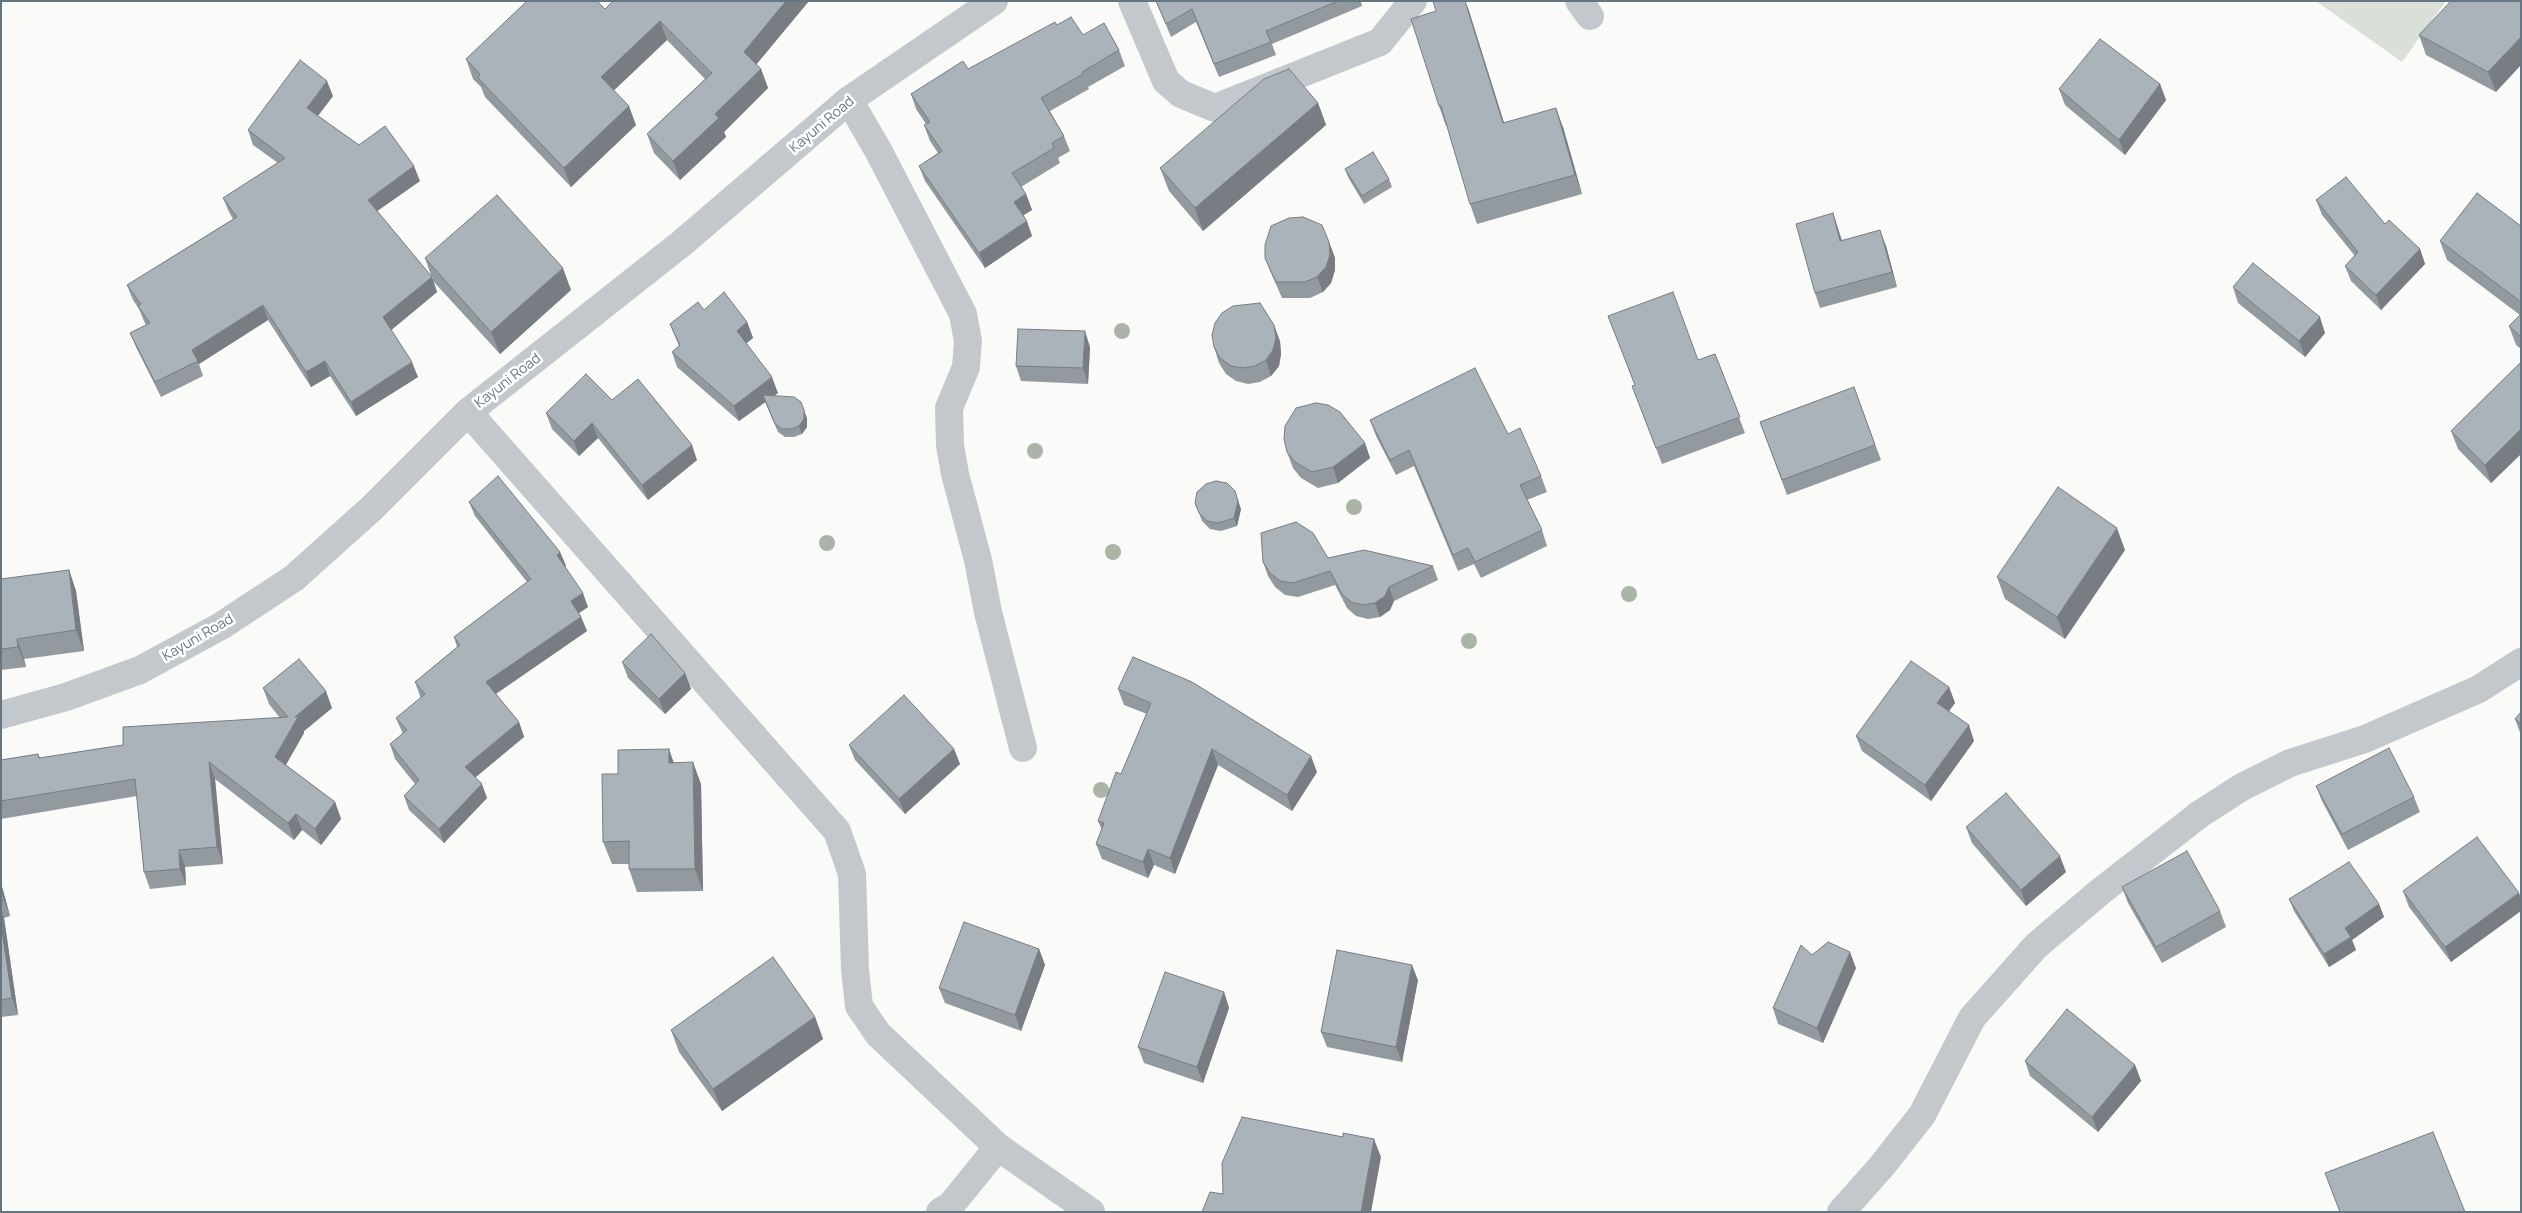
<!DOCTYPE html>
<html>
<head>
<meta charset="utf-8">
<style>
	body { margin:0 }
	#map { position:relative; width:2522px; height:1213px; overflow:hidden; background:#fafaf8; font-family:Manrope,sans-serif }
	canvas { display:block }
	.frame { position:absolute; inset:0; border:2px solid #657683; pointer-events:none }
</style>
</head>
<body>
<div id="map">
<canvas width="2522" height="1213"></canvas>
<div class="frame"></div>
</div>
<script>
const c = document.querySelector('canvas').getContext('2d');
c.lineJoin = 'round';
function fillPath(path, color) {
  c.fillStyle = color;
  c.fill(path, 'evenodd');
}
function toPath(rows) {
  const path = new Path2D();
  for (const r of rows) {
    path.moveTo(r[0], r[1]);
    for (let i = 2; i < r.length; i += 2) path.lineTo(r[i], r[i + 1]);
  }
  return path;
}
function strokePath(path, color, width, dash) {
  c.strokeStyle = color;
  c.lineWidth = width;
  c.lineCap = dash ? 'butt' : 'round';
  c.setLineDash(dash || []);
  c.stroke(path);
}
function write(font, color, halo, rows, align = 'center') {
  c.font = font + ' Manrope,sans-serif';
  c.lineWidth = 5;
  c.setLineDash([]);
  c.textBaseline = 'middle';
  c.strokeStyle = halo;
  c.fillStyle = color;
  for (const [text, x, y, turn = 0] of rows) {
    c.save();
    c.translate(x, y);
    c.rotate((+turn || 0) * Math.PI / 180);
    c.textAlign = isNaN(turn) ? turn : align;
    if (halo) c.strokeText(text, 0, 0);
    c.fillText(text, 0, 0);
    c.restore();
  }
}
const green = toPath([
	[2316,1,2446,1,2402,62]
]);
const minor = toPath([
	[1132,1,1166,81,1181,94,1215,108,1380,42,1413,1],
	[1579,1,1590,16],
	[849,100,879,152,963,314,968,341,966,367,949,408,950,445,955,474,978,560,988,612,1023,748],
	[468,412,837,831,852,874,855,969,859,1006,878,1034,998,1147,1091,1212],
	[1,715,66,697,140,670,221,626,294,578,372,508,468,412,682,243,849,100,994,1],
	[940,1212,951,1205,998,1147],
	[1841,1212,1881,1167,1922,1115,1972,1018,2036,946,2101,891,2200,814,2242,787,2290,763,2365,739,2479,689,2521,662]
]);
const trees = [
	[1122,331],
	[1035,451],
	[1354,507],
	[827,543],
	[1113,552],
	[1629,594],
	[1469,641],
	[1101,790]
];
const wall = toPath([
	[613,1,809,1,756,64,761,69,768,88,724,132,726,137,680,180,654,153,647,134,705,79,667,40,614,90,636,125,571,187,485,97,481,87,473,79,466,59,605,9],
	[1156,1,1361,1,1362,6,1272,44,1276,55,1219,77,1196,22,1171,37],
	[2521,1,2496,92,2426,55,2419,35],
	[1468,8,1504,123,1563,127,1582,194,1477,224,1470,204,1447,126,1446,126,1439,106],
	[1057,25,1119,50,1125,66,1088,87,1089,89,1050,111,1064,136,1070,151,1058,158,1060,163,1021,187,1026,194,1032,210,1023,215,1032,236,985,268,925,181,919,166,938,153,930,141,924,125,926,124,916,109,911,94,968,69],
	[2160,84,2166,100,2125,155,2065,105,2059,89],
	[333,96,318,116,359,145,420,181,377,211,432,277,437,292,391,330,418,377,356,416,330,376,311,387,268,320,199,364,203,376,161,397,136,347,130,333,146,325,144,321,139,309,133,300,127,285,233,219,229,212,223,198,278,163,253,145,248,130],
	[1318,103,1326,125,1203,231,1169,191,1160,168],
	[1345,169,1389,179,1392,187,1364,204,1348,177],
	[2316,200,2385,224,2420,249,2425,264,2381,310,2351,281,2345,266,2355,256,2322,215],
	[1833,213,1842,240,1886,246,1897,287,1820,308,1815,293],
	[2521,226,2521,349,2516,345,2509,326,2520,315,2447,260,2440,241],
	[1329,242,1335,258,1335,270,1331,283,1323,292,1310,298,1282,298,1271,273,1265,258],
	[425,258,571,290,500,354,433,281],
	[2233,287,2325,333,2305,357,2238,303],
	[704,310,747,322,753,338,746,343,778,393,774,395,807,418,807,427,802,434,794,437,785,437,778,432,765,402,739,421,677,367,672,352,679,346,670,324],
	[1608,316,1698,360,1715,354,1745,433,1662,464,1632,386,1635,385],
	[1280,341,1281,354,1279,366,1271,376,1260,382,1248,384,1236,381,1226,374,1219,363,1214,347],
	[1090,347,1088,384,1021,381,1016,366],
	[2521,362,2521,454,2491,483,2458,449,2451,431],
	[1854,387,1881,460,1787,495,1760,422],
	[612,400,697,460,648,500,598,438,579,456,552,429,546,413],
	[1370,420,1508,434,1541,476,1547,492,1527,500,1542,530,1547,546,1481,578,1474,564,1458,571,1414,466,1396,475,1376,436],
	[1365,443,1370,458,1338,483,1318,488,1301,478,1293,468,1287,452],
	[469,502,560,552,566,566,565,567,588,607,579,613,581,617,587,631,496,694,519,722,524,737,475,777,487,798,444,843,409,810,404,796,415,784,395,759,390,744,403,734,396,718,421,698,420,696,415,682,457,647,454,637,527,582,475,516],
	[1195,503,1241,509,1237,526,1221,531,1210,529,1202,521],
	[2125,550,2065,639,2005,599,1997,577],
	[1328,558,1433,566,1438,580,1394,601,1390,610,1380,617,1368,619,1356,616,1347,608,1335,585,1298,597,1285,595,1275,587,1268,576,1263,562],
	[69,570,76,591,84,651,24,659,26,667,1,670,1,579],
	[622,662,685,673,691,689,665,714,628,678],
	[1949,687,1955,703,1949,711,1974,741,1931,801,1862,751,1856,736],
	[263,688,332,708,304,731,304,733,286,765,335,802,341,819,321,845,302,830,294,840,215,779,223,864,185,867,186,885,150,889,144,872,137,796,1,819,1,760,38,754,40,758,123,745,280,718,269,704],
	[1118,689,1317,772,1292,811,1218,765,1175,874,1154,865,1148,878,1102,859,1096,844,1102,830,1098,821,1121,774,1147,714,1124,705],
	[2521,712,2521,735,2515,719],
	[849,745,954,749,960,764,905,814,855,760],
	[674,763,701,784,703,891,637,892,629,869,629,864,612,864,603,842,618,774],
	[2316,786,2414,797,2420,812,2348,850,2322,801],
	[1966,827,2066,872,2026,906,1972,843],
	[1,883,10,916,4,918,18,1015,1,1017],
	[2122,887,2220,911,2226,927,2162,963,2128,903],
	[2403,891,2519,893,2451,962,2409,907],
	[2289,899,2379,904,2384,917,2352,940,2356,950,2329,967,2294,911],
	[1039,949,1045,965,1021,1031,945,1003,939,988],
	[1812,955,1856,968,1823,1043,1778,1024,1773,1008],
	[1418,980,1402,1062,1327,1047,1321,1032],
	[1224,992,1229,1008,1203,1083,1144,1063,1138,1047],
	[815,1017,823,1039,722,1111,679,1052,671,1030],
	[2025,1061,2135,1065,2141,1081,2098,1132,2030,1076]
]);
const shadedWall = toPath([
	[786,1,809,1,751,71,744,52],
	[1465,1,1468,8,1510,142,1503,123],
	[660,21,667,40,608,96,601,77],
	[2521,37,2521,65,2496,92,2488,72],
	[761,69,768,88,724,132,726,137,680,180,673,161,715,114],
	[327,81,333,96,312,123,307,108],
	[2160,84,2166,100,2125,155,2119,140],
	[1318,103,1326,125,1203,231,1195,208],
	[629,106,636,125,571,187,564,168],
	[1556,108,1563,127,1582,194,1575,175],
	[414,166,420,181,373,214,368,200],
	[1026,194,1032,210,1019,218,1014,202],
	[1833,213,1838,229,1846,256,1840,241],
	[1027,221,1032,236,985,268,979,253],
	[1880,230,1886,246,1897,287,1892,272],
	[1329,242,1335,258,1335,270,1331,283,1323,292,1317,277],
	[2420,249,2425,264,2381,310,2376,295],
	[563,268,571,290,500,354,491,332],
	[432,277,437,292,389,332,383,317],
	[263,305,268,320,199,364,192,350],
	[2320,317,2325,333,2305,357,2299,341],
	[747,322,753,338,743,346,737,331],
	[1274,325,1280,341,1281,354,1279,366,1271,376,1266,360],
	[1085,331,1090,347,1088,384,1083,368],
	[325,361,330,376,311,387,306,372],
	[412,362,418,377,356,416,351,402],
	[772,377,778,393,739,421,734,406],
	[804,410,807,418,807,427,802,434,799,426],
	[592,423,598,438,579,456,574,441],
	[2521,429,2521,454,2491,483,2485,465],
	[1365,443,1370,458,1338,483,1333,467],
	[692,445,697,460,648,500,642,485],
	[1235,491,1241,509,1237,526,1234,518],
	[2117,528,2125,550,2065,639,2057,617],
	[560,552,566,566,562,569,557,555],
	[69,570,76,591,84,651,76,630],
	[1389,587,1394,601,1390,610,1380,617,1375,603],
	[583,593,588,607,576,615,571,601],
	[581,617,587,631,491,697,486,682],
	[17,639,24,659,26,667,18,647],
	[685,673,691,689,665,714,659,699],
	[1949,687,1955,703,1943,719,1937,703],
	[326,691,332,708,304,731,304,733,281,773,275,757,295,717],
	[519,722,524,737,470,782,465,767],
	[1969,725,1974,741,1931,801,1925,785],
	[669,749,677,772,669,763],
	[954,749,960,764,905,814,899,799],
	[1212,749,1218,765,1175,874,1170,858],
	[1311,756,1317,772,1292,811,1287,795],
	[209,762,215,779,223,864,217,847],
	[693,762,701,784,703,891,695,869],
	[482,784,487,798,444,843,439,829],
	[335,802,341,819,321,845,315,829],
	[296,814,302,830,294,840,288,823],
	[1148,849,1154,865,1148,878,1143,862],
	[179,850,185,867,186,885,180,869],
	[2060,856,2066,872,2026,906,2021,890],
	[1,883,10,916,4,900,1,890],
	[2519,893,2521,898,2521,911,2451,962,2445,947],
	[2379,904,2384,917,2352,940,2356,950,2329,967,2324,954,2345,928],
	[1,910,4,918,18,1015,12,998,1,924],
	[1039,949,1045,965,1021,1031,1015,1015],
	[1850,952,1856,968,1823,1043,1817,1028],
	[1412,965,1418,980,1402,1062,1396,1047],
	[1224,992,1229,1008,1203,1083,1197,1067],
	[815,1017,823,1039,722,1111,713,1089],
	[2135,1065,2141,1081,2098,1132,2092,1117],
	[1374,1139,1381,1157,1371,1212,1361,1212]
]);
const building = toPath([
	[527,1,597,1,605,9,613,1,786,1,744,52,761,69,715,114,719,118,673,161,647,134,712,73,660,21,601,77,629,106,564,168,478,78,480,74,466,59,527,1],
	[1156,1,1338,1,1266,31,1271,42,1214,64,1192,9,1166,24,1156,1],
	[1433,1,1465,1,1503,123,1556,108,1575,175,1470,204,1441,106,1439,106,1411,19,1436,11,1433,1],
	[2451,1,2521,1,2521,37,2488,72,2419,35,2451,1],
	[1071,17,1083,35,1104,23,1119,50,1082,72,1083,74,1041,98,1064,136,1052,143,1054,148,1012,173,1026,194,1014,202,1027,221,979,253,919,166,942,151,924,125,930,122,911,94,963,61,968,69,1055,22,1057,25,1071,17],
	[2100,39,2160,84,2119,140,2059,89,2100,39],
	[300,60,327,81,307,108,359,145,385,126,414,166,368,200,432,277,383,317,412,362,351,402,325,361,306,372,263,305,192,350,198,361,155,382,130,333,150,323,138,306,141,304,127,285,237,217,223,198,285,158,248,130,300,60],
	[1289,69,1318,103,1195,208,1160,168,1264,79,1289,69],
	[1373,152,1389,179,1362,196,1345,169,1373,152],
	[2346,177,2385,224,2389,220,2420,249,2376,295,2345,266,2358,252,2316,200,2346,177],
	[2477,193,2521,226,2521,302,2440,241,2477,193],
	[497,195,563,268,491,332,425,258,497,195],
	[1833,213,1840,241,1880,230,1892,272,1815,293,1796,224,1833,213],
	[1303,217,1322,225,1329,242,1330,255,1326,267,1317,277,1305,282,1276,282,1265,258,1265,245,1271,226,1289,218,1303,217],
	[2253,263,2320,317,2299,341,2233,287,2253,263],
	[724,292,747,322,737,331,772,377,734,406,672,352,680,345,670,324,698,302,704,310,724,292],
	[1673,292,1698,360,1715,354,1740,417,1656,448,1632,386,1635,385,1608,316,1673,292],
	[1260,303,1274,325,1276,338,1273,350,1266,360,1255,366,1243,368,1231,366,1220,358,1214,347,1212,335,1215,323,1222,313,1233,306,1260,303],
	[2521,314,2521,337,2509,326,2521,314],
	[1018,329,1085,331,1083,368,1016,366,1018,329],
	[2521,362,2521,429,2485,465,2451,431,2521,362],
	[1475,368,1508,434,1520,428,1541,476,1520,485,1542,530,1475,562,1468,548,1453,555,1409,450,1390,460,1370,420,1475,368],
	[586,374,612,400,638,379,692,445,642,485,592,423,574,441,546,413,586,374],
	[1854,387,1875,445,1782,480,1760,422,1854,387],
	[763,395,794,397,801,402,804,410,804,419,799,426,791,429,782,429,775,424,763,395],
	[1316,403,1328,405,1340,412,1365,443,1333,467,1312,472,1295,462,1287,452,1284,439,1285,426,1296,408,1316,403],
	[498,476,560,552,557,555,583,593,571,601,581,617,486,682,519,722,465,767,482,784,439,829,404,796,419,780,390,744,407,730,396,718,425,694,415,682,460,645,454,637,531,579,469,502,498,476],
	[1216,481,1227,483,1235,491,1238,501,1234,518,1218,523,1207,521,1199,513,1195,503,1197,492,1206,484,1216,481],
	[2058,487,2117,528,2057,617,1997,577,2058,487],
	[1296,522,1313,533,1328,558,1364,550,1433,566,1389,587,1385,596,1375,603,1363,605,1351,602,1342,594,1330,571,1293,583,1280,581,1270,573,1263,562,1261,533,1296,522],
	[69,570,76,630,17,639,18,647,1,649,1,579,69,570],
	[651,634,685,673,659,699,622,662,651,634],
	[1133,657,1192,682,1311,756,1287,795,1212,749,1170,858,1148,849,1143,862,1096,844,1104,823,1098,821,1116,772,1121,774,1151,703,1118,689,1133,657],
	[299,659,326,691,295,717,298,717,275,757,335,802,315,829,296,814,288,823,209,762,217,847,179,850,180,869,144,872,135,779,1,801,1,760,38,754,39,758,123,745,123,727,288,717,263,688,299,659],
	[1911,661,1949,687,1937,703,1969,725,1925,785,1856,736,1911,661],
	[904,695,954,749,899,799,849,745,904,695],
	[2521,712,2521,724,2515,719,2521,712],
	[2389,748,2414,797,2342,834,2316,786,2389,748],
	[669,749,669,763,693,762,695,869,629,869,629,841,603,842,602,774,618,774,618,750,669,749],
	[2006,793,2060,856,2021,890,1966,827,2006,793],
	[2477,837,2519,893,2445,947,2403,891,2477,837],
	[2187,851,2220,911,2156,947,2122,887,2187,851],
	[2349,862,2379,904,2345,928,2351,937,2324,954,2289,899,2349,862],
	[1,890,4,900,1,900,1,890],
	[964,922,1039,949,1015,1015,939,988,964,922],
	[1,924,12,998,1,1000,1,924],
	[1828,942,1850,952,1817,1028,1773,1008,1801,945,1812,955,1828,942],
	[1337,950,1412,965,1396,1047,1321,1032,1337,950],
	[773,957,815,1017,713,1089,671,1030,773,957],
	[1165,972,1224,992,1197,1067,1138,1047,1165,972],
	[2067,1009,2135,1065,2092,1117,2025,1061,2067,1009],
	[1242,1117,1343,1137,1343,1133,1374,1139,1361,1212,1202,1212,1210,1192,1223,1194,1222,1163,1242,1117],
	[2433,1132,2465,1212,2340,1212,2325,1173,2433,1132]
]);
const streetNames = [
	["Kayuni Road",822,125,-40],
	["Kayuni Road",508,381,-38],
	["Kayuni Road",198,638,-30]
];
fillPath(green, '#dadfd7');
strokePath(minor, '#c3c8cc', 28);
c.fillStyle = '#aab4a7';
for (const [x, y] of trees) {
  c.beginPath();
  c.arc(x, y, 8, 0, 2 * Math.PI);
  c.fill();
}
fillPath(wall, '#929a9f');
fillPath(shadedWall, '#777d82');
fillPath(building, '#aab3b9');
strokePath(building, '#777d82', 1);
write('14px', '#657683', '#fff', streetNames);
</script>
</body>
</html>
